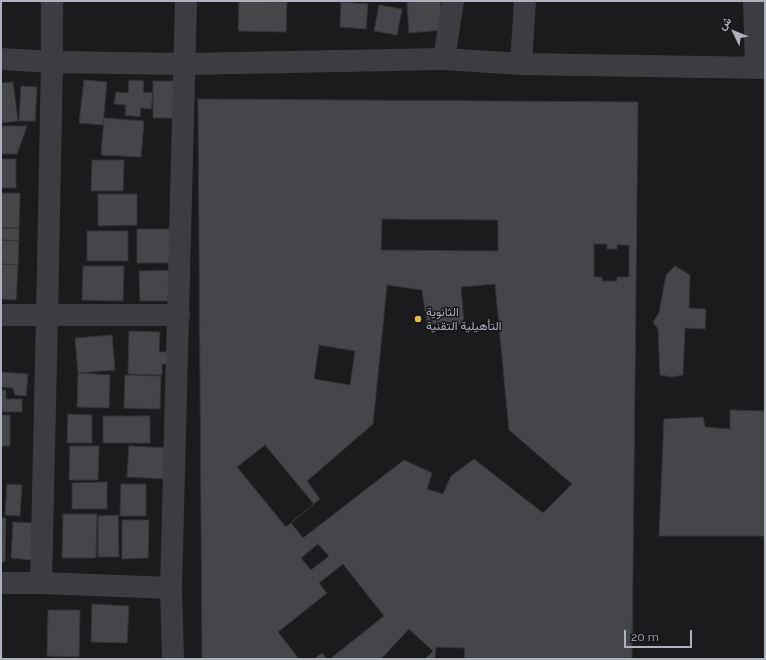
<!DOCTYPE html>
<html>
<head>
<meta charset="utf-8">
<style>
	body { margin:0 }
	#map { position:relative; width:766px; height:660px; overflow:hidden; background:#1b1b1d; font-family:Raleway,Vazirmatn,sans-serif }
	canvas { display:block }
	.frame { position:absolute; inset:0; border:2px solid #aeb2bc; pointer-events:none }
	.north { position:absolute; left:714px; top:12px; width:40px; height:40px; -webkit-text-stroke:3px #161618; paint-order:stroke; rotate:313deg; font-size:11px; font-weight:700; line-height:16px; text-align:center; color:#aeb2bc }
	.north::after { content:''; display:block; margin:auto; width:14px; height:18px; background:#aeb2bc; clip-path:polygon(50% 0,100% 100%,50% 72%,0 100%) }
	.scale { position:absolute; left:624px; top:630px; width:68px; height:18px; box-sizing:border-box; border:2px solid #aeb2bc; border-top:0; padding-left:5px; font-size:12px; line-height:14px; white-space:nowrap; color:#aeb2bc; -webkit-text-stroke:3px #161618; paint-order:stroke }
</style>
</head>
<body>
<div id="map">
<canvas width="766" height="660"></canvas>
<div class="frame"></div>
<div class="north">ش</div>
<div class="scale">20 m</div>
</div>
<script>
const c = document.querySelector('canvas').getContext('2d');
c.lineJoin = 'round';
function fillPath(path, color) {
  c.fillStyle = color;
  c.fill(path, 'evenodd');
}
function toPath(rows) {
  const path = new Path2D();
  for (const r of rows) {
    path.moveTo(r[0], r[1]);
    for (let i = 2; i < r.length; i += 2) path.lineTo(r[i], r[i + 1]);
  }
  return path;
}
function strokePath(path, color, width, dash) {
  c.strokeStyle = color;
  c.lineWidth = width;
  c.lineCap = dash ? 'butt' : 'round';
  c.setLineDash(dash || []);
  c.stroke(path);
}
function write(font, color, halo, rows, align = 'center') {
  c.font = font + ' Raleway,Vazirmatn,sans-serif';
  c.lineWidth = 3;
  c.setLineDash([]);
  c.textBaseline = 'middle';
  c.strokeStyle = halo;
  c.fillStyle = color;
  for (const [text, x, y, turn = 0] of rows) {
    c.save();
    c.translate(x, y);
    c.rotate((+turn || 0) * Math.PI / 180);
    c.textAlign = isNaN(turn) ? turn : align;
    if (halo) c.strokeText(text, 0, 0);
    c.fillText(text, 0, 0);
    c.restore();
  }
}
const building = toPath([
	[239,1,287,2,286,32,238,31,239,1],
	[420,1,440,1,442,30,409,33,407,2,420,1],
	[341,2,368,4,366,29,340,27,341,2],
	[379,5,402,9,397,35,374,31,379,5],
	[84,80,107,82,103,125,79,123,84,80],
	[129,80,144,81,143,92,153,93,151,109,141,108,140,117,125,115,126,105,114,104,116,92,128,93,129,80],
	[153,81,178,81,179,118,153,118,153,81],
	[13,82,18,121,1,123,1,83,13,82],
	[21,86,37,87,35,121,19,121,21,86],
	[198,99,638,102,632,659,202,659,198,99],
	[104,118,144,121,141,157,101,155,104,118],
	[1,126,27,126,17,154,1,154,1,126],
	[1,159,16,159,16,188,1,188,1,159],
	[92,160,124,160,123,191,91,191,92,160],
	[1,193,20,193,19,228,1,228,1,193],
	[98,194,137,194,137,225,98,226,98,194],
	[382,219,498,220,498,251,381,250,382,219],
	[1,228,19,228,19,241,1,240,1,228],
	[137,229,175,229,175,263,137,263,137,229],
	[87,231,128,231,128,261,87,261,87,231],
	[1,240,19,241,18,265,1,264,1,240],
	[594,244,607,244,607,249,617,249,617,245,629,245,629,277,617,277,617,281,602,281,602,277,594,277,594,244],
	[1,264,18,265,16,300,1,299,1,264],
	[83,266,124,266,123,301,82,300,83,266],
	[675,266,690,275,689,308,706,309,705,329,685,328,683,375,672,377,660,375,658,329,653,322,659,313,666,275,675,266],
	[175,270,175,301,140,301,139,271,175,270],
	[495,284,509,430,572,484,543,513,474,459,451,476,443,494,427,489,432,473,404,460,303,538,291,523,320,499,307,481,373,424,387,285,422,290,427,324,464,324,461,287,495,284],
	[129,331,160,332,159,352,171,352,171,364,162,364,162,375,128,374,129,331],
	[112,335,115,370,78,373,75,338,112,335],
	[319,345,355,351,350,385,314,379,319,345],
	[1,372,28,374,26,396,15,395,13,388,1,387,1,372],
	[78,373,110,375,109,408,77,407,78,373],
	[125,375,161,376,160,409,124,408,125,375],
	[1,390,6,390,6,399,22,399,22,412,1,412,1,390],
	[730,410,765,411,765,536,659,536,664,419,703,417,705,427,730,429,730,410],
	[68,414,92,415,92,443,67,443,68,414],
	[1,415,10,415,10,446,1,446,1,415],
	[103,416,150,416,150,443,103,443,103,416],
	[265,445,314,504,286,527,237,467,265,445],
	[70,446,99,446,98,480,69,480,70,446],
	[129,446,168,448,166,479,127,477,129,446],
	[107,482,107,509,72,509,72,483,107,482],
	[7,484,22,485,20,516,5,515,7,484],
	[121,484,146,484,146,516,120,516,121,484],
	[63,514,97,514,96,558,62,558,63,514],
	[118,515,119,557,98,557,98,516,118,515],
	[1,518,6,518,5,562,1,562,1,518],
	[122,520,149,520,148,558,122,559,122,520],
	[13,522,34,523,32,560,11,558,13,522],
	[318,544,329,556,311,570,301,558,318,544],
	[343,564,384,616,330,659,327,659,322,653,314,659,299,659,278,632,327,593,319,583,343,564],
	[92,604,129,606,127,643,91,642,92,604],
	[1,605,2,605,2,659,1,659,1,605],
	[48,610,80,610,79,657,47,656,48,610],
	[409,629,433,651,425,659,381,659,409,629],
	[436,647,465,648,464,659,435,659,436,647]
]);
const minor = toPath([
	[754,1,756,67],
	[1,59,52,62,185,64,444,59,521,64,765,68],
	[444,59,453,1],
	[521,64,525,1],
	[1,315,179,315],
	[1,583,41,583,171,588],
	[41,583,47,315,52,62,52,1],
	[173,659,171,588,186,1]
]);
const markers = [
	[418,319,4,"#eaba46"]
];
const poiNames = [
	["الثانوية",426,312],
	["التأهيلية التقنية",426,326]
];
fillPath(building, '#45464a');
strokePath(building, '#353539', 1);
strokePath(minor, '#3c3d42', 22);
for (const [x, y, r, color] of markers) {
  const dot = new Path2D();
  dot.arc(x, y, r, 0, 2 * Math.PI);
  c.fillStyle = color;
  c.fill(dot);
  strokePath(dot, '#161618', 1.5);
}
write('12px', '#aeb2bc', '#161618', poiNames, 'left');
</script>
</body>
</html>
